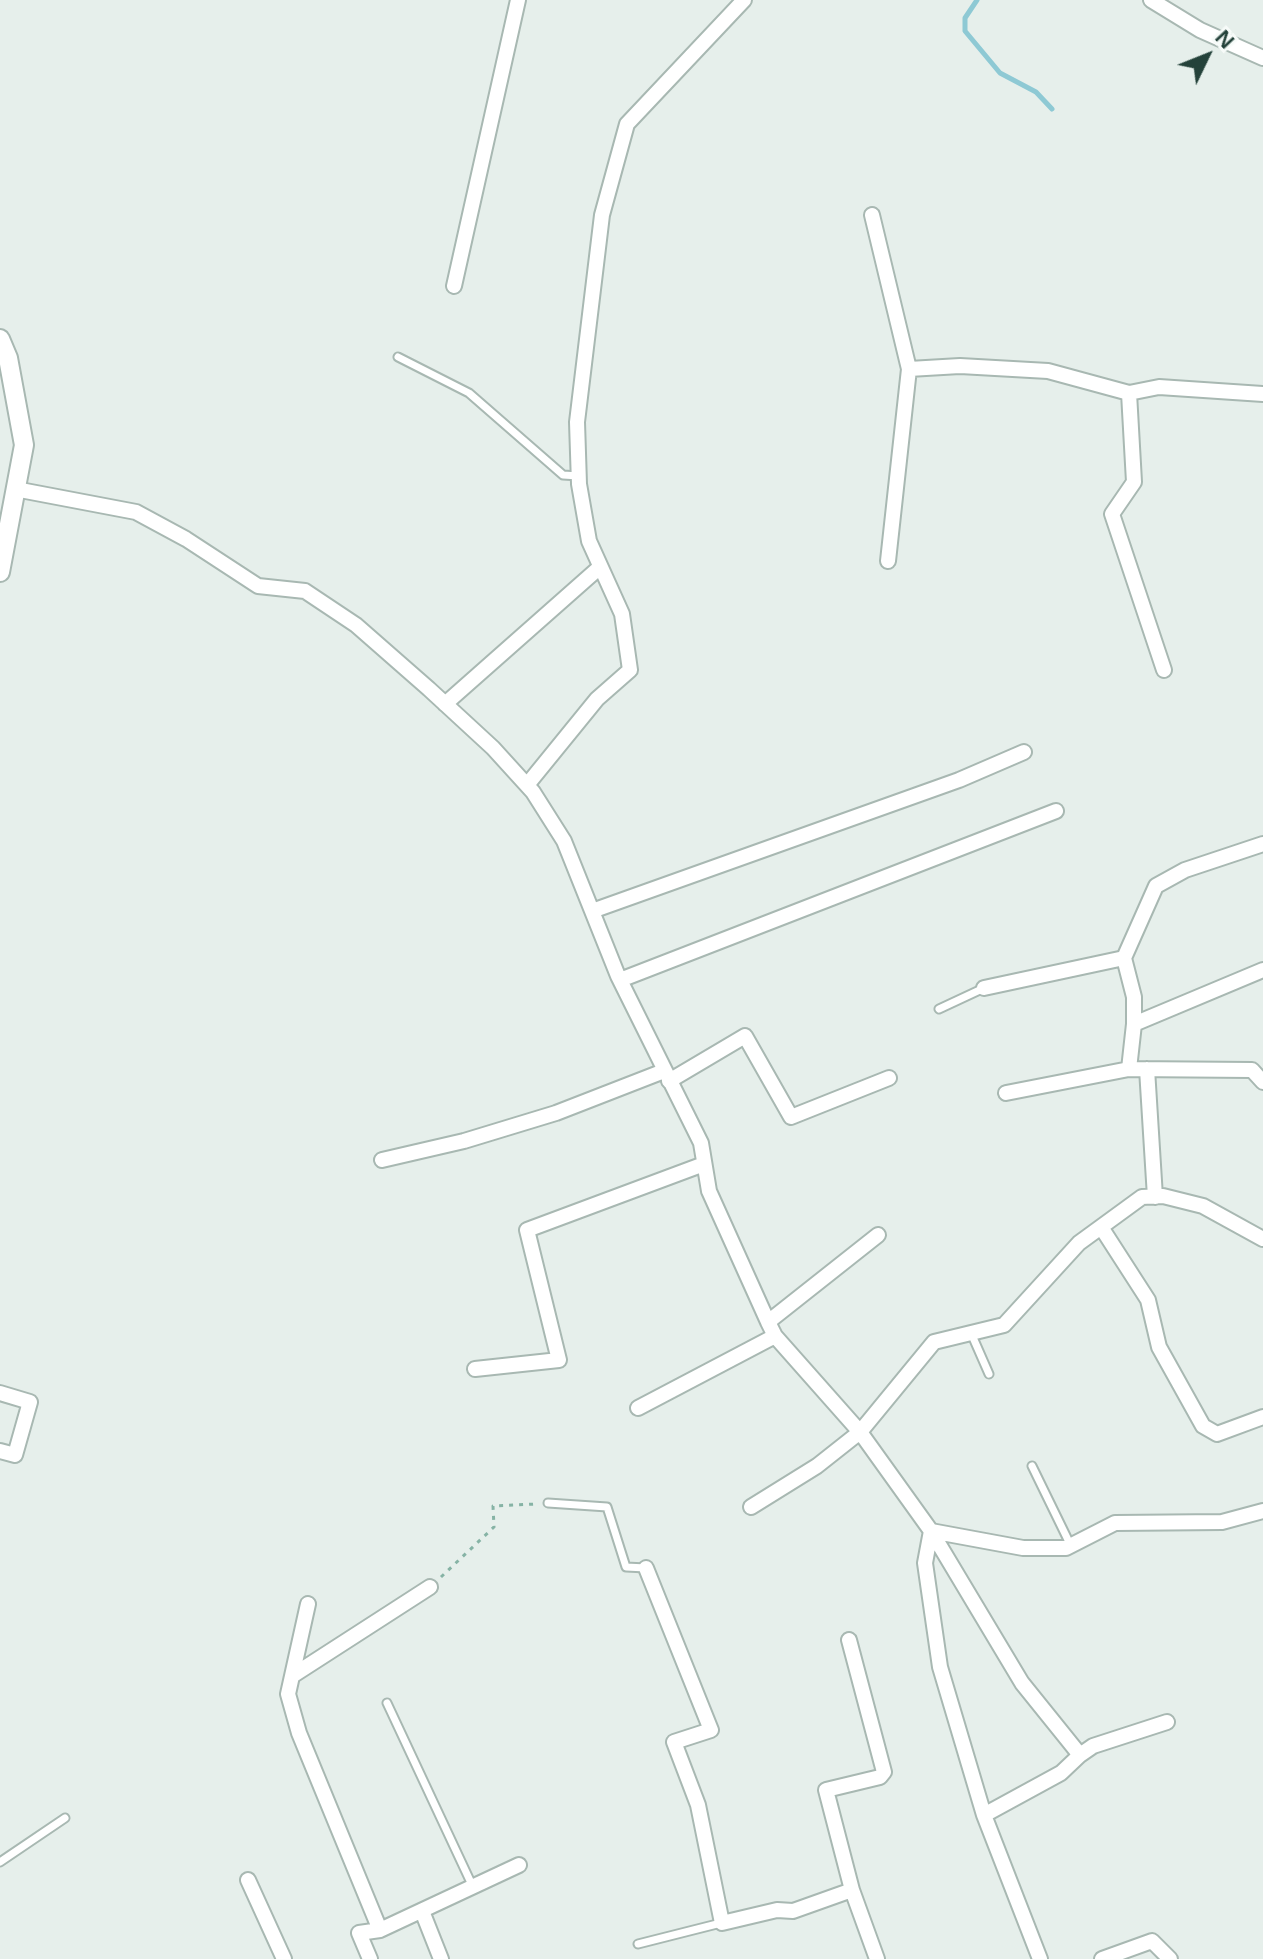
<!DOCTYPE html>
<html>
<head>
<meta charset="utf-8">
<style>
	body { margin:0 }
	#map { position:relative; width:1263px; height:1959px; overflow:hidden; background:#e6efeb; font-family:Helvetica,sans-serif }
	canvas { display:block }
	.north { position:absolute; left:1167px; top:16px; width:80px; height:80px; -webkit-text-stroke:6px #f7fbf9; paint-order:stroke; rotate:47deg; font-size:22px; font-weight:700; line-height:32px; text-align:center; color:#24423a }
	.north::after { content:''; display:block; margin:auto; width:28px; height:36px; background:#24423a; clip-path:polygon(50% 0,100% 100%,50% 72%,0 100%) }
</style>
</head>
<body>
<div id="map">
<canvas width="1263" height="1959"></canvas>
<div class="north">N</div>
</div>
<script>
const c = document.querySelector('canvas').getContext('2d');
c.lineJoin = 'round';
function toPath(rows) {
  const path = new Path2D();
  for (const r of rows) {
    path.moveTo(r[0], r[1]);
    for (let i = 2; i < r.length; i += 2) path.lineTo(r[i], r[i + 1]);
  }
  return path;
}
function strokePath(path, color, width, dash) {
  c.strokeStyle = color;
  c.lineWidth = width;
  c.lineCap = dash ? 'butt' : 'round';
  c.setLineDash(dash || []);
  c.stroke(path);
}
const stream = toPath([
	[977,0,965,18,965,31,1000,73,1036,92,1052,109]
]);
const path = toPath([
	[441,1577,494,1527,493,1506,536,1504]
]);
const service = toPath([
	[398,357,469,393,563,475,579,476],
	[939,1009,984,988],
	[971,1333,989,1374],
	[1032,1466,1071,1546],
	[548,1503,607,1507,626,1567,646,1568],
	[387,1703,473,1887],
	[0,1862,65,1818],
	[638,1944,721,1923]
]);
const minor = toPath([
	[1151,0,1200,30,1263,58],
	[872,215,909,369,888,561],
	[454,286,518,0],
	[909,369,960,366,1048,371,1129,393,1159,387,1263,394],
	[1129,393,1134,482,1112,514,1164,670],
	[15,489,136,512,186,539,258,586,305,591,356,625,429,689,493,748,533,792,564,841,618,976,701,1143,709,1191,768,1322,775,1336,860,1432,934,1342,1004,1325,1079,1243,1142,1197,1163,1196,1203,1206,1263,1239],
	[445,704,600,567],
	[527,785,597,699,630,670,622,614,589,541,579,484,577,422,602,215,627,124,744,0],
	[592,911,959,780,1024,752],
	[1124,958,1156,886,1185,870,1263,844],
	[620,980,1056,811],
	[984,988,1124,958,1134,997,1134,1024],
	[1129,1069,1134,1024,1263,970],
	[1147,1069,1155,1197],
	[669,1081,745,1036,791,1117,889,1078],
	[1006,1093,1129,1069,1252,1070,1263,1082],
	[382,1160,464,1141,556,1113,664,1071],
	[1101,1227,1148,1300,1159,1347,1203,1426,1217,1434,1263,1417],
	[768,1322,878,1235],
	[475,1369,559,1360,527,1230,704,1164],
	[0,1393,30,1402,15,1455,0,1451],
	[638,1408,775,1336],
	[751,1507,817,1466,860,1432,931,1531,1022,1683,1080,1755,1061,1773,984,1815],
	[646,1568,711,1730,674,1742,698,1805,722,1923,777,1910,793,1911,852,1890,877,1959],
	[308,1604,288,1694,299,1733,380,1930],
	[849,1640,884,1772,880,1777,826,1790,852,1890],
	[292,1676,430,1587],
	[1080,1755,1093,1746,1167,1722],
	[248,1880,284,1959],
	[422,1911,441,1959],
	[370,1959,359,1933,380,1930,519,1865],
	[1040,1959,984,1815,940,1667,925,1563,931,1531,1023,1548,1066,1548,1115,1523,1222,1522,1263,1511],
	[1102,1959,1152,1941,1170,1959]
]);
const tertiary = toPath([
	[0,339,8,358,24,445,0,572]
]);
strokePath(stream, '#8ec9d4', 5);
strokePath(service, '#a8b8b2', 11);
strokePath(minor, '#a8b8b2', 18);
strokePath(tertiary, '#a8b8b2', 22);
strokePath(path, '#86b3a5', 3, [4, 6]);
strokePath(service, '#fff', 7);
strokePath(minor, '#fff', 14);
strokePath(tertiary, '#fff', 18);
</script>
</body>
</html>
